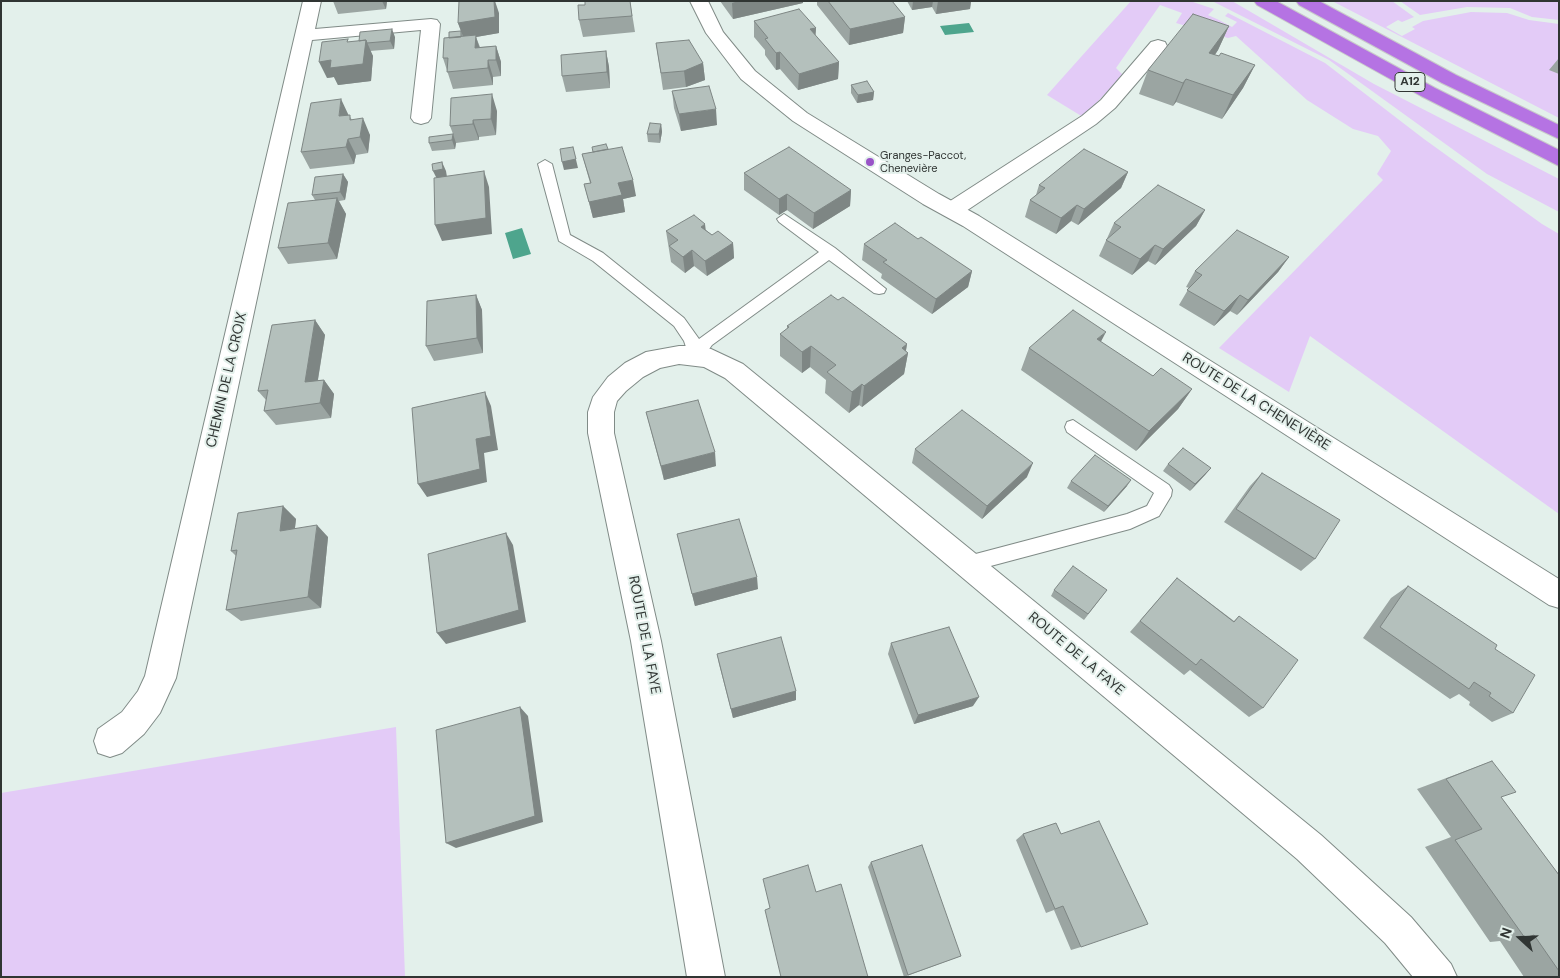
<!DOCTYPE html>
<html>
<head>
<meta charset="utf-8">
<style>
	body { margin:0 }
	#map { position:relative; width:1560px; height:978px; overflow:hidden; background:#e3f0eb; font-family:"DM Sans",sans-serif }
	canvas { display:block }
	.frame { position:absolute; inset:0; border:2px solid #303533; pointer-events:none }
	.north { position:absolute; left:1495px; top:913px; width:50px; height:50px; -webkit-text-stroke:4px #e3f0eb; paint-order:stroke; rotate:290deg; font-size:14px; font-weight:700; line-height:20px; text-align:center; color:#303533 }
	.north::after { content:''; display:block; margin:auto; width:18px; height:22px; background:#303533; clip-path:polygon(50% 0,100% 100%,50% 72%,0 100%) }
</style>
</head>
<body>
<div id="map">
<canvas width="1560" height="978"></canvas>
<div class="frame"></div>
<div class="north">N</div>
</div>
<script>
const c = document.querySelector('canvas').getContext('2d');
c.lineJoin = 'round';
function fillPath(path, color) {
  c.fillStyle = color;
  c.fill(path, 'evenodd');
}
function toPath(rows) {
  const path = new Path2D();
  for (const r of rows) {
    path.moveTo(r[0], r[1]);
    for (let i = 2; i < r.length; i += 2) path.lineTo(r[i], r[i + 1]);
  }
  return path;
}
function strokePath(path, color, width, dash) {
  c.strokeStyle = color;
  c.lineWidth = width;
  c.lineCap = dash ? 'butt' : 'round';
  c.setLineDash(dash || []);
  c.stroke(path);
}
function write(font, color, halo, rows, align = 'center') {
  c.font = font + ' "DM Sans",sans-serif';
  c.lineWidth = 4;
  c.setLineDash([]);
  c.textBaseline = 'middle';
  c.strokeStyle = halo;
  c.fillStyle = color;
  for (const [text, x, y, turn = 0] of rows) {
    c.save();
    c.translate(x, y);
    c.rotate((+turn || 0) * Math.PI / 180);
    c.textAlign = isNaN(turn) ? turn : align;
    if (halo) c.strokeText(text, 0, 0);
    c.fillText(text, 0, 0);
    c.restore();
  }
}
const green = toPath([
	[1131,1,1190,1,1214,9,1208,15,1219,20,1232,27,1237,22,1225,16,1228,13,1325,63,1424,139,1542,224,1559,234,1559,514,1310,336,1289,392,1219,348,1383,180,1377,174,1391,151,1378,136,1353,129,1307,100,1236,36,1228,38,1176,23,1182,13,1160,5,1116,68,1123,75,1083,117,1047,95],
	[1212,1,1232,1,1374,84,1559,179,1559,212,1487,174,1329,60],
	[1332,1,1392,1,1414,17,1402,22,1398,20,1386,27,1402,36,1415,29,1412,27,1423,21,1471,12,1507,13,1529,20,1559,24,1559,118],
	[1400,1,1559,1,1559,20,1532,17,1510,8,1467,7,1420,15],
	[396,727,405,977,1,977,1,793]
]);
const water = toPath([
	[969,23,974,32,945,35,940,26],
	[522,228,531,254,513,259,505,233]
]);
const service = toPath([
	[545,160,552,164,570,235,603,253,684,318,699,339,819,252,779,222,777,219,784,214,835,248,886,289,884,293,879,294,874,293,829,260,712,345,702,359,696,361,690,359,684,341,674,326,593,261,559,241,538,164,545,160],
	[1073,420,1169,485,1172,490,1171,496,1159,516,1130,529,968,572,961,570,959,564,961,558,968,556,1127,514,1147,506,1154,493,1067,432,1065,427,1067,422,1073,420]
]);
const minor = toPath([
	[303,1,321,1,315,29,431,19,437,20,440,24,431,118,428,122,421,124,414,122,411,118,421,30,312,40,176,678,160,713,144,734,122,753,110,757,98,753,94,741,98,729,122,712,138,691,145,676,303,1],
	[1158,40,1165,42,1167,46,1165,50,1115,108,1096,124,960,215,952,217,944,215,941,210,944,205,1082,116,1101,100,1151,42,1158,40],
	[679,346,696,346,711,349,743,364,1321,835,1411,917,1451,964,1457,977,1413,977,1385,943,1297,859,725,378,704,367,679,364,660,368,643,377,626,391,617,401,614,412,614,433,661,641,725,977,687,977,631,641,588,433,588,412,593,397,608,377,625,363,646,352,679,346]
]);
const tertiary = toPath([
	[690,1,708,1,723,32,755,71,807,113,939,194,979,216,1559,579,1559,608,1549,605,963,226,923,204,793,121,741,79,706,33,690,1]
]);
const motorway = toPath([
	[1254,1,1276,1,1435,88,1559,150,1559,166,1421,96,1257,5,1254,1],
	[1296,1,1319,1,1456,75,1559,125,1559,139,1442,83,1299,5,1296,1]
]);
const wall = toPath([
	[333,1,387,1,386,9,338,14],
	[630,1,635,32,583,37,579,20],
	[720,1,803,1,803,3,733,19],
	[817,1,892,1,905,17,903,33,849,45,817,5],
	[907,1,971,1,970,9,936,14,932,7,912,10],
	[499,13,499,33,476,37,480,47,496,46,501,62,501,76,493,77,493,85,453,89,443,58,449,38,461,31,458,23],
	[754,21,816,28,815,35,839,62,838,79,798,90,780,69,776,70,765,55,765,50,754,37],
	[1229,26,1218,50,1215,55,1255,65,1243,88,1222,119,1176,102,1173,106,1139,94,1148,70],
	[395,37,394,49,370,51,373,56,371,81,338,85,334,77,327,78,349,42],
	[656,43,703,63,705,80,686,87,663,90],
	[606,51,609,67,610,88,566,92,562,76],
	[1559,58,1559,74,1549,70],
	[851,85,874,92,873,100,857,103,851,93],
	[672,91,717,125,681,131,674,108],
	[497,111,496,135,479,137,479,140,456,143,455,149,432,151,429,143,453,134,450,126],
	[349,115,352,120,370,135,368,153,356,155,354,164,310,169,301,152],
	[661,124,662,132,660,143,648,142,647,134],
	[608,149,636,196,623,199,625,212,593,218,584,184,590,183,582,154],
	[1128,172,1121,188,1078,225,1071,221,1056,234,1025,217,1030,200,1036,195,1039,185],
	[744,173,851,190,850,206,813,229,787,210,779,215,744,190],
	[343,174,348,182,345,200,339,201,346,214,337,259,288,264,278,248,315,200,312,195],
	[1205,210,1196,226,1155,265,1148,261,1132,275,1099,256,1114,223],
	[706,230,712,235,733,243,734,258,707,276,694,266,685,273,671,262,666,231],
	[918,239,972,271,968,287,932,314,881,278,882,274,862,260,864,244],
	[1289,257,1278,272,1237,315,1230,311,1214,326,1179,305,1189,288,1186,287,1195,271],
	[476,295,482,310,483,353,434,361,426,346],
	[838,300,907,344,906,351,908,353,904,374,862,407,859,405,849,413,825,393,826,380,810,367,802,373,780,356,780,334,787,329,787,326],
	[315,320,325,335,318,380,324,380,334,394,331,418,276,425,264,411,266,400,258,391],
	[1101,342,1153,376,1192,389,1178,409,1136,451,1021,370,1029,348],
	[646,412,716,466,664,480],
	[915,449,1027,477,982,519,912,463],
	[1168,464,1211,468,1205,475,1190,491,1163,471],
	[1262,473,1315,559,1301,571,1224,522,1250,486],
	[1071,481,1127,486,1104,512,1067,488],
	[283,506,296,519,295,528,328,537,321,608,241,621,226,610,236,556,231,551],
	[677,534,758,589,695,606],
	[1177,578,1234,621,1239,616,1263,708,1249,717,1190,670,1184,675,1130,632],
	[1408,586,1495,649,1513,713,1492,722,1469,705,1470,702,1459,694,1450,699,1363,638,1391,598],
	[1054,590,1107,590,1084,620,1051,596],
	[891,643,973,706,914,724,888,654],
	[717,654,796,691,796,700,733,718,719,664],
	[1492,761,1501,797,1559,875,1559,977,1524,977,1500,941,1490,942,1425,847,1451,837,1417,789],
	[1056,823,1081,947,1071,950,1054,910,1046,913,1016,840,1023,834],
	[871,862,961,956,904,977,868,867]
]);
const shadedWall = toPath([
	[382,1,387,1,386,9],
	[494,1,495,1,499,13,499,33,476,37,481,52,464,39,458,23],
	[738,1,803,1,803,3,733,19,732,3],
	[913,1,933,1,932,7,912,10],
	[938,1,971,1,970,9,936,14],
	[905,17,903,33,849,45,850,29],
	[1229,26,1218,50,1199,77,1209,53],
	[816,28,815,44,810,29],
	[392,29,395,37,394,49,390,41],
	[366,40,373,56,371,81,338,85,334,77,327,78,319,62],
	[496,46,501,62,501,76,496,60],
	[606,51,609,67,610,88,607,72],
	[780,52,780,69,776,70,776,53],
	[488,60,493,77,493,85,488,68],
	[839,62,838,79,798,90,799,74],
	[703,63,705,80,686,87,684,71],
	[1255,65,1243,88,1222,119,1233,95],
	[1186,79,1176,102,1173,106,1183,83],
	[874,92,873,100,857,103,858,95],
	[492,94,497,111,496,135,491,119],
	[341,99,349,116,339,116],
	[716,109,717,125,681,131,679,114],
	[363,118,370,135,368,153,360,137],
	[473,120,479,137,479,140,473,124],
	[661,124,662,132,660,143,659,134],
	[453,134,456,143,455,149,452,140],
	[348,139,356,155,354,164,346,147],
	[573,147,578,168,564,170,562,162],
	[442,162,446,171,447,177,437,179,433,171],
	[484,171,489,187,492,234,442,241,435,225],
	[1128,172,1121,188,1078,225,1084,209],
	[343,174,348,182,345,200,340,192],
	[633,180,636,196,623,199,625,212,593,218,589,202,618,183],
	[851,190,850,206,813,229,814,213],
	[787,194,787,210,779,215,779,199],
	[337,198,346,214,337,259,328,243],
	[1077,205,1071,221,1056,234,1061,218],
	[1205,210,1196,226,1155,265,1163,249],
	[705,224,707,240,701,227],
	[733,243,734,258,707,276,705,261],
	[1155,245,1148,261,1132,275,1140,259],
	[692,250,694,266,685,273,683,257],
	[1289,257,1278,272,1237,315,1248,300],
	[972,271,968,287,932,314,936,299],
	[476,295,482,310,483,353,477,338],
	[1240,295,1230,311,1214,326,1224,311],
	[315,320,325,335,315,397,305,382],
	[1106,332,1095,353,1097,339],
	[907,344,905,355,908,353,904,374,862,407,864,386,902,348],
	[811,346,810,367,802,373,802,352],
	[324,380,334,394,331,418,320,403],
	[862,384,859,405,849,413,852,392],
	[1192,389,1178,409,1136,451,1149,431],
	[485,392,491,406,498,450,484,453,487,482,427,497,418,484,476,439],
	[715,452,716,466,664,480,661,466],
	[1033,463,1027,477,982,519,987,506],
	[1211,468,1205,475,1190,491,1195,484],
	[1131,480,1127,486,1104,512,1108,506],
	[283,506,296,519,293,543,280,531],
	[317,525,328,537,321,608,308,597],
	[506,533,513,545,526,622,446,644,437,633],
	[757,577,758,589,695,606,692,594],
	[796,691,796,700,733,718,731,709],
	[979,697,973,706,914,724,918,715],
	[520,707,528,716,543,822,456,848,446,843]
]);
const building = toPath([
	[459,1,494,1,495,17,458,23,459,1],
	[585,1,630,1,632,16,579,20,578,5,585,5,585,1],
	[828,1,892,1,905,17,850,29,828,1],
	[799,9,816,28,810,29,839,62,799,74,780,52,776,53,765,39,768,38,754,21,799,9],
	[1193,14,1229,26,1209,53,1219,56,1221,53,1255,65,1233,95,1186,79,1183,83,1148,70,1193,14],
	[392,29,390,41,367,43,366,40,359,41,360,32,392,29],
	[461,31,461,37,449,38,449,32,461,31],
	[476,35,475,48,496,46,496,60,488,60,488,68,447,72,448,58,443,58,444,38,476,35],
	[348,39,347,42,366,40,363,64,330,68,331,60,319,62,322,42,348,39],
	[689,40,703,63,684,71,661,73,656,43,689,40],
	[606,51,607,72,562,76,561,55,606,51],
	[867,81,874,92,858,95,851,85,867,81],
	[709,86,716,109,679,114,672,91,709,86],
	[492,94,491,119,473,120,473,124,450,126,451,98,492,94],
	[341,99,339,116,350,115,350,120,363,118,360,137,348,139,346,147,301,152,311,103,341,99],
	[650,123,661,124,659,134,647,134,650,123],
	[453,134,452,140,429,143,429,137,453,134],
	[606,144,608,149,593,152,592,147,606,144],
	[573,147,576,159,562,162,560,149,573,147],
	[622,147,633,180,618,183,622,195,589,202,584,184,591,183,582,154,622,147],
	[789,147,851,190,814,213,787,194,779,199,744,173,789,147],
	[1084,149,1128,172,1084,209,1077,205,1061,218,1030,200,1045,188,1039,185,1084,149],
	[442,162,443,169,433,171,432,164,442,162],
	[484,171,486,218,435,225,434,178,484,171],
	[343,174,340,192,312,195,315,177,343,174],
	[1158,185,1205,210,1163,249,1155,245,1140,259,1106,240,1121,227,1114,223,1158,185],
	[337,198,328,243,278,248,288,203,337,198],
	[694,215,705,224,701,227,712,235,718,231,733,243,705,261,692,250,683,257,669,246,678,240,666,231,694,215],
	[895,223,918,239,921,237,972,271,936,299,883,262,887,260,864,244,895,223],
	[1237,230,1289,257,1248,300,1240,295,1224,311,1187,290,1202,275,1195,271,1237,230],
	[476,295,477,338,426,346,427,301,476,295],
	[831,295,838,300,843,297,907,344,902,348,908,353,864,386,862,384,852,392,827,372,836,365,811,346,802,352,780,334,789,327,787,326,831,295],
	[1073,310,1106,332,1097,339,1153,376,1161,368,1192,389,1149,431,1029,348,1073,310],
	[315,320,305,382,324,380,320,403,264,411,268,390,258,391,272,325,315,320],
	[485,392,491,436,476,439,480,469,418,484,412,408,485,392],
	[698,400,715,452,661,466,646,412,698,400],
	[962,410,1033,463,987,506,915,449,962,410],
	[1183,448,1211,468,1195,484,1168,464,1183,448],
	[1095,455,1131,480,1108,506,1071,481,1095,455],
	[1262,473,1340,520,1315,559,1236,509,1262,473],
	[283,506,280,531,317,525,308,597,226,610,237,550,231,551,238,513,283,506],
	[739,519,757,577,692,594,677,534,739,519],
	[506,533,519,610,437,633,428,554,506,533],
	[1073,566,1107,590,1088,614,1054,590,1073,566],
	[1177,578,1234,622,1239,616,1298,660,1263,708,1201,659,1196,665,1140,621,1177,578],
	[1408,586,1497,645,1495,649,1535,675,1513,713,1489,696,1491,693,1474,682,1469,689,1380,627,1408,586],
	[949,627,979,697,918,715,891,643,949,627],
	[781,637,796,691,731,709,717,654,781,637],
	[520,707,535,816,446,843,436,730,520,707],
	[1492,761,1516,792,1501,797,1559,875,1559,971,1534,935,1525,938,1455,840,1482,829,1446,779,1492,761],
	[1099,821,1148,924,1081,947,1063,906,1055,909,1023,834,1056,823,1061,834,1099,821],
	[922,845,961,956,908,975,871,862,922,845],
	[808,865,816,892,841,884,868,977,781,977,765,910,770,908,763,879,808,865]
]);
const markers = [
	[870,162,5,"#9953c7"]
];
const farPoinames = [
	["Granges-Paccot,",880,156],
	["Chenevière",880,169]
];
const shields = [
	[1410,82,30]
];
const shieldNames = [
	["A12",1410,82]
];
const streetNames = [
	["CHEMIN DE LA CROIX",227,380,-77],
	["ROUTE DE LA CHENEVIÈRE",1256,402,32],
	["ROUTE DE LA FAYE",644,635,79],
	["ROUTE DE LA FAYE",1076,654,40]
];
fillPath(green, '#e3cbf7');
fillPath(water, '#4ea58d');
strokePath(service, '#808b87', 2);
strokePath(minor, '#808b87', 2);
strokePath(tertiary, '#808b87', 2);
strokePath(motorway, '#c9caca', 2);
fillPath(service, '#fff');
fillPath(minor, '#fff');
fillPath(tertiary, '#fff');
fillPath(motorway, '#b573e3');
fillPath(wall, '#9ba5a2');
fillPath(shadedWall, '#7e8684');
fillPath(building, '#b4c0bc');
strokePath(building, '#7e8684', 1);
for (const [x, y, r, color] of markers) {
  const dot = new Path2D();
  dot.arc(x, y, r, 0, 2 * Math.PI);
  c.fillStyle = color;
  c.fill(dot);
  strokePath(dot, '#e3f0eb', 2);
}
write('11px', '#303533', '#e3f0eb', farPoinames, 'left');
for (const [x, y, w] of shields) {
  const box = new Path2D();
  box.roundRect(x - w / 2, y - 9.5, w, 19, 4);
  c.fillStyle = '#e3f0eb';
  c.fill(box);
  strokePath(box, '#303533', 1);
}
write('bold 12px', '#303533', null, shieldNames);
write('14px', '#303533', '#e3f0eb', streetNames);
</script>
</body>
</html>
